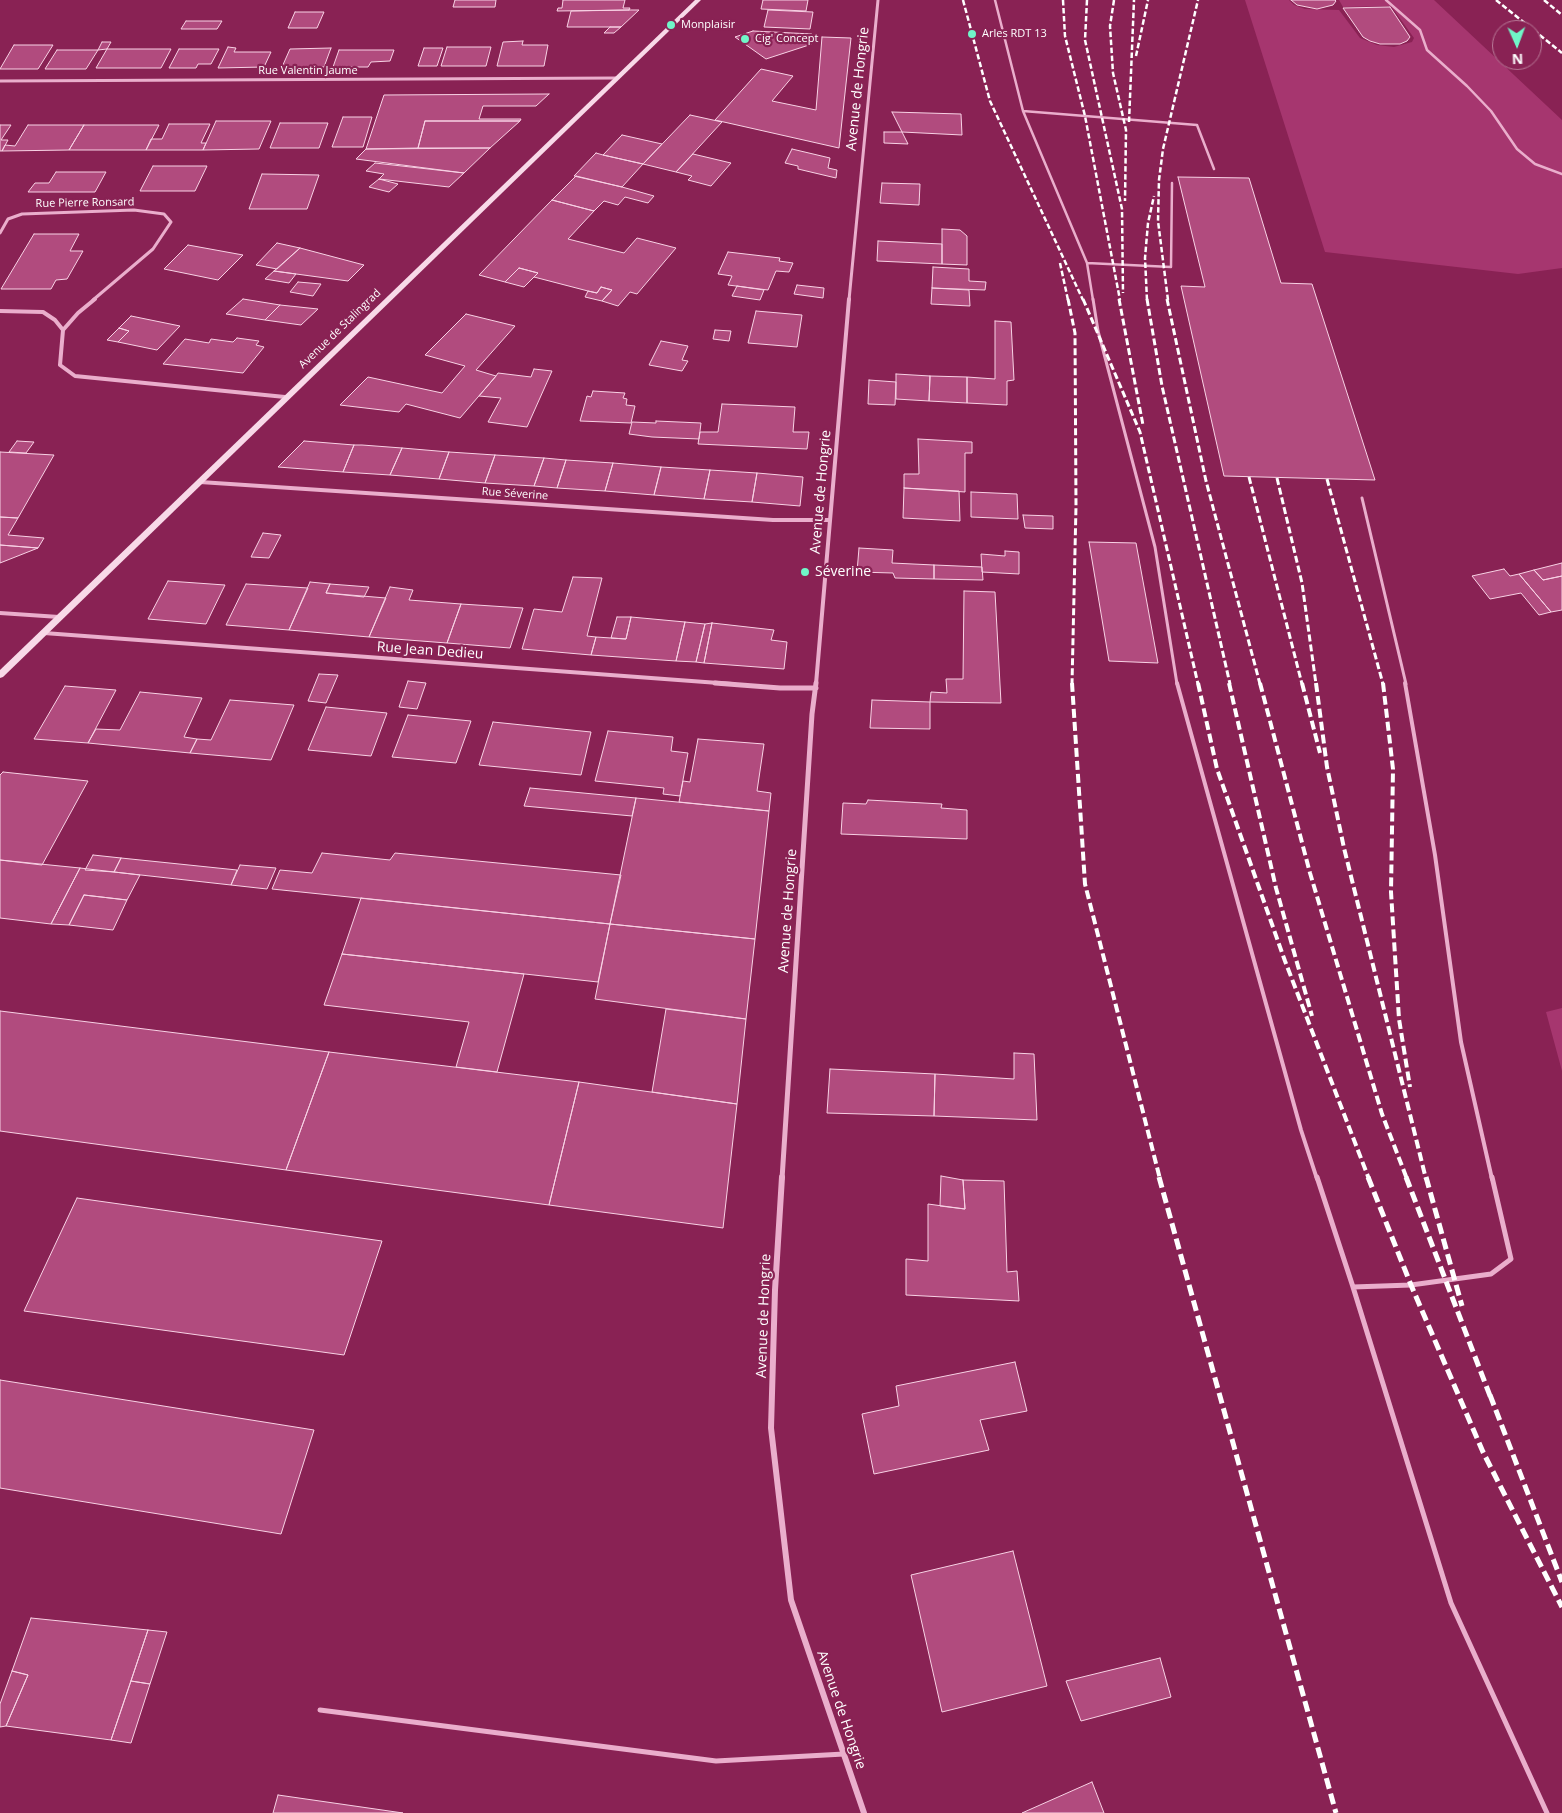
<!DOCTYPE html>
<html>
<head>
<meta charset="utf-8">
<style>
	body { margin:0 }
	#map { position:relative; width:1562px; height:1813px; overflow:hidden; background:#892254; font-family:"Open Sans",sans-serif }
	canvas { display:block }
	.north { position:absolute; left:1492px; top:20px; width:50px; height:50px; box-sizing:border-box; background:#892254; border:1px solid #b87a98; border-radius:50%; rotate:178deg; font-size:14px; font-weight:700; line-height:20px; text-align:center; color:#fff }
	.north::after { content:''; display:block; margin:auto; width:18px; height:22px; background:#70f6c8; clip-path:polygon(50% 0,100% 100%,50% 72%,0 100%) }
</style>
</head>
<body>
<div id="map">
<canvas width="1562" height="1813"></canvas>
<div class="north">N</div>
</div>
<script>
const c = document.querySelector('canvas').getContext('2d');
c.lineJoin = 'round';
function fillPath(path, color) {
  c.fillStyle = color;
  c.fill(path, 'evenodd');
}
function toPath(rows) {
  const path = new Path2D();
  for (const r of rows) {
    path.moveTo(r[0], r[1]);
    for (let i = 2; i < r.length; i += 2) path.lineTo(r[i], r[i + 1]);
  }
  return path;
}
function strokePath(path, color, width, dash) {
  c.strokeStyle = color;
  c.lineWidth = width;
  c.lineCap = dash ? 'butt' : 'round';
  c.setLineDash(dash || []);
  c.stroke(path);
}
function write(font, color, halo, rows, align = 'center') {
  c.font = font + ' "Open Sans",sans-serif';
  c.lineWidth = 4.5;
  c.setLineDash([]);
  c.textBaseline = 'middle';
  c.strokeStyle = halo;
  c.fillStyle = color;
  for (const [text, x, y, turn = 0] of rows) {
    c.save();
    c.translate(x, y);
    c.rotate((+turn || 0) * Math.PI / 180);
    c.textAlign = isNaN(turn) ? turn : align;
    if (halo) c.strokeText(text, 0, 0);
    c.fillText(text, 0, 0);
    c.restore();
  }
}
const green = toPath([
	[1245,0,1289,0,1294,5,1305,9,1339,10,1360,38,1377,45,1394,47,1412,42,1414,38,1391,6,1343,7,1339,0,1434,0,1562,120,1562,268,1518,274,1325,252],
	[1562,1008,1562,1071,1546,1012]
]);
const building = toPath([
	[455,0,496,0,495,7,453,7,455,0],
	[563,0,625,0,623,8,630,8,629,10,557,11,558,8,562,8,563,0],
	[763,0,808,0,806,11,761,9,763,0],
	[1291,0,1335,0,1336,1,1333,5,1317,9,1297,5,1291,0],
	[1390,7,1410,37,1407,41,1400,44,1380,44,1370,41,1363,37,1343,8,1390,7],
	[629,10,639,10,621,27,567,27,571,11,629,10],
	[768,10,813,12,810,29,764,27,768,10],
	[295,12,324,12,317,28,288,28,295,12],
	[186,21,222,21,217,29,181,29,186,21],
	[610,27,621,27,614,33,604,33,610,27],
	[753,31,812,34,812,44,766,59,735,37,753,31],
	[822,37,851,38,839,148,715,120,761,69,793,76,772,101,816,110,822,37],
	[523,41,522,45,548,45,544,66,497,66,503,42,523,41],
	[102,42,111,42,107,49,98,50,102,42],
	[14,45,53,45,38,69,0,69,14,45],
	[228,47,236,48,234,52,271,52,264,67,218,68,228,47],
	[447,47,491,47,486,66,441,66,447,47],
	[331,48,324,67,282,67,290,49,331,48],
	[424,48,443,48,437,66,418,66,424,48],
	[107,49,171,49,161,68,96,68,107,49],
	[179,49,219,49,211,64,198,64,196,68,169,68,179,49],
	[57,50,98,50,86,69,45,69,57,50],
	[339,50,394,50,390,61,371,62,368,67,333,67,339,50],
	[549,94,536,106,483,106,479,119,521,119,520,121,425,121,418,148,366,149,384,95,549,94],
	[892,112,961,114,962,135,902,132,892,112],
	[690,115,722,122,676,172,643,164,690,115],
	[343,117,372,117,363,147,332,147,343,117],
	[216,121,271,121,259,149,203,150,216,121],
	[425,121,520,121,490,148,418,148,425,121],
	[280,123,328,123,319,148,270,148,280,123],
	[169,124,210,124,201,143,206,143,203,150,146,150,151,139,162,139,169,124],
	[0,125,11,125,1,140,8,140,2,151,0,151,0,125],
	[28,125,84,125,69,150,2,151,5,145,15,146,28,125],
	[84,125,159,125,146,150,69,150,84,125],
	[884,132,902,132,908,144,884,143,884,132],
	[622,135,662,144,643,164,603,155,622,135],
	[490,148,464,173,356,159,366,149,490,148],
	[792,149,830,158,828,168,837,170,836,178,798,169,798,166,785,163,792,149],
	[596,153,603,155,643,164,622,187,574,176,596,153],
	[693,154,731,163,711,186,688,180,692,176,676,172,693,154],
	[375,163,464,173,449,187,379,179,384,174,366,171,375,163],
	[153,166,207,166,195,191,140,191,153,166],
	[56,172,106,172,95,192,28,192,35,183,49,183,56,172],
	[262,174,319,175,307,209,249,209,262,174],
	[576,176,622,187,654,196,648,203,625,197,618,205,604,201,594,211,552,200,576,176],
	[1178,177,1249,178,1281,283,1312,284,1375,480,1224,476,1181,286,1205,287,1178,177],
	[379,179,398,184,389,192,369,187,379,179],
	[882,183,920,184,919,205,880,203,882,183],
	[552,200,594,211,568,239,624,253,637,238,676,248,637,294,630,292,618,306,602,301,612,290,601,287,597,293,588,291,534,277,538,273,519,268,505,282,479,275,552,200],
	[942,229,960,230,967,236,967,265,942,264,942,229],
	[34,234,79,234,70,251,83,251,67,279,56,280,51,289,1,289,34,234],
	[878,241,942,244,942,264,877,261,878,241],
	[277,243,300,248,277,269,256,265,277,243],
	[188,245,243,255,218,280,164,269,188,245],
	[300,248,364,265,348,281,274,271,300,248],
	[728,252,780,258,779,261,793,263,789,272,776,271,768,290,728,285,732,276,718,274,728,252],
	[933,267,969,269,969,281,986,282,985,290,932,288,933,267],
	[519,268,538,273,524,287,505,282,519,268],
	[274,271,296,274,289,283,265,279,274,271],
	[298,282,321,284,313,296,290,292,298,282],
	[797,285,824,288,823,298,794,294,797,285],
	[737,286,764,290,760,300,732,296,737,286],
	[601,287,612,290,602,301,585,297,588,291,597,293,601,287],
	[932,288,969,290,970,306,931,304,932,288],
	[243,299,280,305,265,320,226,314,243,299],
	[280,305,318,309,301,325,265,320,280,305],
	[756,311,802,315,797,347,748,343,756,311],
	[466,314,515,326,476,370,496,376,460,418,406,404,399,412,340,405,368,377,442,393,465,366,425,355,466,314],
	[131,316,180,326,157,350,118,342,129,331,119,328,131,316],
	[995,321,1011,322,1014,380,1007,381,1007,405,967,403,967,377,995,379,995,321],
	[119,328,129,331,118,342,107,340,119,328],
	[715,330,731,331,729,341,713,339,715,330],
	[237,338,259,341,256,345,264,347,243,373,163,364,185,339,209,343,211,339,233,342,237,338],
	[661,341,688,346,682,360,688,361,682,371,649,365,661,341],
	[534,369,552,371,527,427,488,422,501,398,479,396,496,376,498,373,531,377,534,369],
	[896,374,930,376,929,401,896,399,896,374],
	[930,376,967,377,967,403,929,401,930,376],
	[869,380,896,382,895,405,868,404,869,380],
	[593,391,625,393,623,398,627,399,626,405,635,406,631,423,580,421,587,396,591,397,593,391],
	[722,404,795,407,793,432,809,432,807,449,698,444,700,432,718,432,722,404],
	[656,421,701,423,699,439,652,437,629,434,632,422,656,423,656,421],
	[918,439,972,442,972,453,965,453,965,492,904,488,904,474,919,474,918,439],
	[17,441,34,442,26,453,9,452,17,441],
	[304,441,354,445,343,472,278,467,304,441],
	[354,445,362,445,402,448,390,475,343,472,354,445],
	[402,448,449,452,439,479,390,475,402,448],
	[0,452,54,455,18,518,0,517,0,452],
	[449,452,495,455,485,483,439,479,449,452],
	[495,455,544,458,534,486,485,483,495,455],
	[544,458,566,460,557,488,534,486,544,458],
	[566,460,613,463,605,491,557,488,566,460],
	[613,463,661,467,654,495,605,491,613,463],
	[661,467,710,470,704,499,654,495,661,467],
	[710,470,757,473,752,502,704,499,710,470],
	[757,473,803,477,800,506,752,502,757,473],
	[904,488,959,491,960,521,903,518,904,488],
	[971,492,1017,494,1018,519,971,517,971,492],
	[1023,515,1053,516,1053,529,1025,528,1023,515],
	[0,517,18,518,8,535,44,538,38,548,0,545,0,517],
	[263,533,281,535,269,558,251,557,263,533],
	[1089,542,1136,543,1158,663,1109,661,1089,542],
	[0,545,38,548,0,563,0,545],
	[859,548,893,550,892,563,934,565,934,579,895,578,893,573,857,572,859,548],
	[1005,551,1019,552,1019,574,982,572,981,554,1005,556,1005,551],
	[1562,563,1562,576,1543,580,1534,570,1562,563],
	[934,565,982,567,983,580,934,579,934,565],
	[1504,569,1510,576,1519,574,1551,612,1539,615,1521,593,1490,599,1472,576,1504,569],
	[1534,570,1543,580,1562,576,1562,610,1551,612,1519,574,1534,570],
	[573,577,602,578,587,636,596,637,591,655,522,649,534,609,562,612,573,577],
	[168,581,225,585,206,624,148,619,168,581],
	[310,582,330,584,326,593,386,598,369,637,289,630,310,582],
	[246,584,308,588,289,630,226,625,246,584],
	[330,584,369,587,364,597,326,593,330,584],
	[390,587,413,590,409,600,461,604,447,643,369,637,390,587],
	[964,591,995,592,1001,703,930,702,931,692,947,693,946,679,963,679,964,591],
	[461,604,523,608,510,648,447,643,461,604],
	[617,617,631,617,626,639,611,638,617,617],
	[631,617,685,622,676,661,591,655,596,637,626,639,631,617],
	[685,622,705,624,696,662,676,661,685,622],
	[712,623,704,663,696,662,705,624,712,623],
	[712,623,774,630,771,640,787,642,784,669,704,663,712,623],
	[319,674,338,675,326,703,308,701,319,674],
	[408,681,426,683,417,709,399,707,408,681],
	[65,686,116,690,88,743,34,739,65,686],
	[140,692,202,698,184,737,197,739,190,753,88,743,96,729,120,730,140,692],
	[230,700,294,705,271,760,190,753,197,739,211,740,230,700],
	[872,700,930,702,930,729,870,728,872,700],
	[326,707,387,713,371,756,308,750,326,707],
	[408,715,471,721,456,763,392,757,408,715],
	[493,722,591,732,581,775,479,765,493,722],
	[608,731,673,737,671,751,688,753,680,796,663,794,664,788,595,781,608,731],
	[698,739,764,744,757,791,771,793,769,811,679,802,683,781,690,782,698,739],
	[3,772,88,781,42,865,0,860,0,775,3,772],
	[530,788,636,798,632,816,524,806,530,788],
	[636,798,769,811,755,939,610,924,636,798],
	[868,800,942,804,941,808,967,810,967,839,841,834,843,803,866,804,868,800],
	[322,853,390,860,395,853,621,875,610,924,272,889,280,870,312,873,322,853],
	[93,855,121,858,114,872,85,870,93,855],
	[121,858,237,870,231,885,114,872,121,858],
	[0,860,80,868,51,924,0,918,0,860],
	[240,865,276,868,267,889,231,885,240,865],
	[80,868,140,875,127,900,84,895,69,925,51,924,80,868],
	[84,895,127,900,113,930,69,925,84,895],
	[361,898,610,924,598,982,342,954,361,898],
	[610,924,755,939,746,1019,595,999,610,924],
	[342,954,524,974,497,1072,456,1067,469,1022,324,1005,342,954],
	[666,1009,746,1019,737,1104,652,1092,666,1009],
	[0,1011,329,1052,286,1170,0,1131,0,1011],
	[329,1052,579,1082,549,1205,286,1170,329,1052],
	[1014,1053,1034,1054,1037,1120,934,1116,935,1074,1014,1079,1014,1053],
	[830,1069,935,1074,934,1116,827,1113,830,1069],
	[579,1082,737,1104,723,1228,549,1205,579,1082],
	[941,1176,963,1180,965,1209,940,1206,941,1176],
	[963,1180,1004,1181,1007,1272,1017,1271,1019,1301,906,1295,906,1259,928,1261,928,1204,965,1209,963,1180],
	[77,1198,382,1241,344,1355,24,1311,77,1198],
	[1015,1362,1027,1411,980,1420,989,1450,874,1474,862,1414,899,1406,896,1386,1015,1362],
	[0,1380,314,1430,281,1534,0,1488,0,1380],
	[1013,1551,1047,1686,942,1712,911,1575,1013,1551],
	[31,1618,148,1630,111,1740,6,1726,28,1675,12,1671,31,1618],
	[148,1630,167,1632,150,1684,131,1681,148,1630],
	[1160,1658,1171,1697,1081,1721,1066,1681,1160,1658],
	[12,1671,28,1675,6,1726,0,1727,0,1704,12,1671],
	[131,1681,150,1684,131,1743,111,1740,131,1681],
	[1092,1782,1104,1813,1022,1813,1092,1782],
	[278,1795,403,1813,273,1813,278,1795]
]);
const laneFar3 = toPath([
	[995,0,1023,111,1087,263,1093,300],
	[1386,0,1420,30,1427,50,1467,86,1491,111,1517,149,1535,164,1562,174],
	[1023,111,1197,125,1214,169],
	[1087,263,1171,267,1172,183]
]);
const laneFar2 = toPath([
	[1093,299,1098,331,1155,547,1177,684],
	[1362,498,1406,684]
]);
const laneFar1 = toPath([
	[1177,683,1301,1130,1317,1179],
	[1405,683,1435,855,1461,1042,1492,1179]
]);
const lane = toPath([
	[1317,1177,1353,1287,1411,1285,1491,1274,1511,1259,1492,1177],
	[1353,1287,1451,1603,1547,1813],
	[320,1710,716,1761,844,1754]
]);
const streetFar3 = toPath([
	[0,81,617,78],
	[0,233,8,219,22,214,134,210,164,214,171,222,153,249,93,300],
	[849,300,878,0]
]);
const streetFar2 = toPath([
	[95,299,78,313,63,330,60,365,75,376,285,397],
	[0,311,43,312,55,320,63,330],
	[200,482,773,520,829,520],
	[0,613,59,617],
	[44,633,732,684],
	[816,684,849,299]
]);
const streetFar1 = toPath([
	[715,683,780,688,816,688],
	[782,1179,812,714,816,683]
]);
const street = toPath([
	[782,1177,775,1290,771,1428,791,1600,864,1813]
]);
const secondary = toPath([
	[695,0,701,0,3,677,0,678,0,670,695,0]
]);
const railFar3 = toPath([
	[963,0,990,101,1083,300],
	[1063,0,1065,36,1085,116,1120,300],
	[1087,0,1085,40,1122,209,1123,293],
	[1114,0,1110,26,1113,73,1126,130,1125,201],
	[1496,0,1562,53],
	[1544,0,1562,15],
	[1136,56,1148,0],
	[1129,122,1134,0],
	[1060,263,1068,300],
	[1147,300,1145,258,1148,223,1154,196],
	[1168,300,1158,221,1159,180,1163,149,1198,0]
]);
const railFar2 = toPath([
	[1068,299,1075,333,1076,506,1072,684],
	[1083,299,1140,432,1198,684],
	[1119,299,1143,425],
	[1147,299,1162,386,1230,684],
	[1167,299,1206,481,1260,684],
	[1249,477,1302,684],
	[1277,478,1302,583,1316,684],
	[1327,479,1383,684]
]);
const railFar1 = toPath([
	[1072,683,1085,884,1160,1179],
	[1198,683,1217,769,1285,961,1369,1179],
	[1229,683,1276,888,1312,1016],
	[1260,683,1310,873,1382,1114,1407,1179],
	[1302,683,1320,753],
	[1316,683,1327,767,1344,848,1426,1179],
	[1383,683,1393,769,1391,892,1399,1019,1410,1087]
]);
const rail = toPath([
	[1159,1177,1336,1813],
	[1368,1177,1411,1285,1483,1452,1562,1607],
	[1406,1177,1492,1401],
	[1426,1177,1462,1306],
	[1490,1395,1562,1582]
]);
const markers = [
	[671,25,5,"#70f6c8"],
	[972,34,5,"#70f6c8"],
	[745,39,5,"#70f6c8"],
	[805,572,5,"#70f6c8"]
];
const farPoinames = [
	["Monplaisir",681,25],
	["Arles RDT 13",982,34],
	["Cig' Concept",755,39]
];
const farStreetnames = [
	["Rue Valentin Jaume",308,71],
	["Rue Pierre Ronsard",85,203,-1],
	["Avenue de Stalingrad",340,329,-44],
	["Rue Séverine",515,494,4]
];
const streetNames = [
	["Avenue de Hongrie",858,89,-84],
	["Avenue de Hongrie",821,492,-85],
	["Rue Jean Dedieu",430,651,4],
	["Avenue de Hongrie",788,911,-86],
	["Avenue de Hongrie",764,1316,-88],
	["Avenue de Hongrie",841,1710,71]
];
const poiNames = [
	["Séverine",815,572]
];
fillPath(green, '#a6366f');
fillPath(building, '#b14b7e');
strokePath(building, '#f8d2e5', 1);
strokePath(laneFar3, '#eaaecc', 2.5);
strokePath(laneFar2, '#eaaecc', 3);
strokePath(laneFar1, '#eaaecc', 4);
strokePath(lane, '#eaaecc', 5);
strokePath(streetFar3, '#eaaecc', 3);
strokePath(streetFar2, '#eaaecc', 4);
strokePath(streetFar1, '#eaaecc', 5);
strokePath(street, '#eaaecc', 6);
fillPath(secondary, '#f8d9e8');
strokePath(railFar3, '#fff', 2.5, [5.5, 2.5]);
strokePath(railFar2, '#fff', 3, [7, 3]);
strokePath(railFar1, '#fff', 4, [9, 4]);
strokePath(rail, '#fff', 5, [11, 5]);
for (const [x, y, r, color] of markers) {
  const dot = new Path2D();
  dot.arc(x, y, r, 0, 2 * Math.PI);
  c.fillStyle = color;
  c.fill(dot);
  strokePath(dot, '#892254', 2);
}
write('11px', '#fff', '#892254', farPoinames, 'left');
write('11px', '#fff', '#892254', farStreetnames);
write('14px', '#fff', '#892254', streetNames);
write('14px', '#fff', '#892254', poiNames, 'left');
</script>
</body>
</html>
